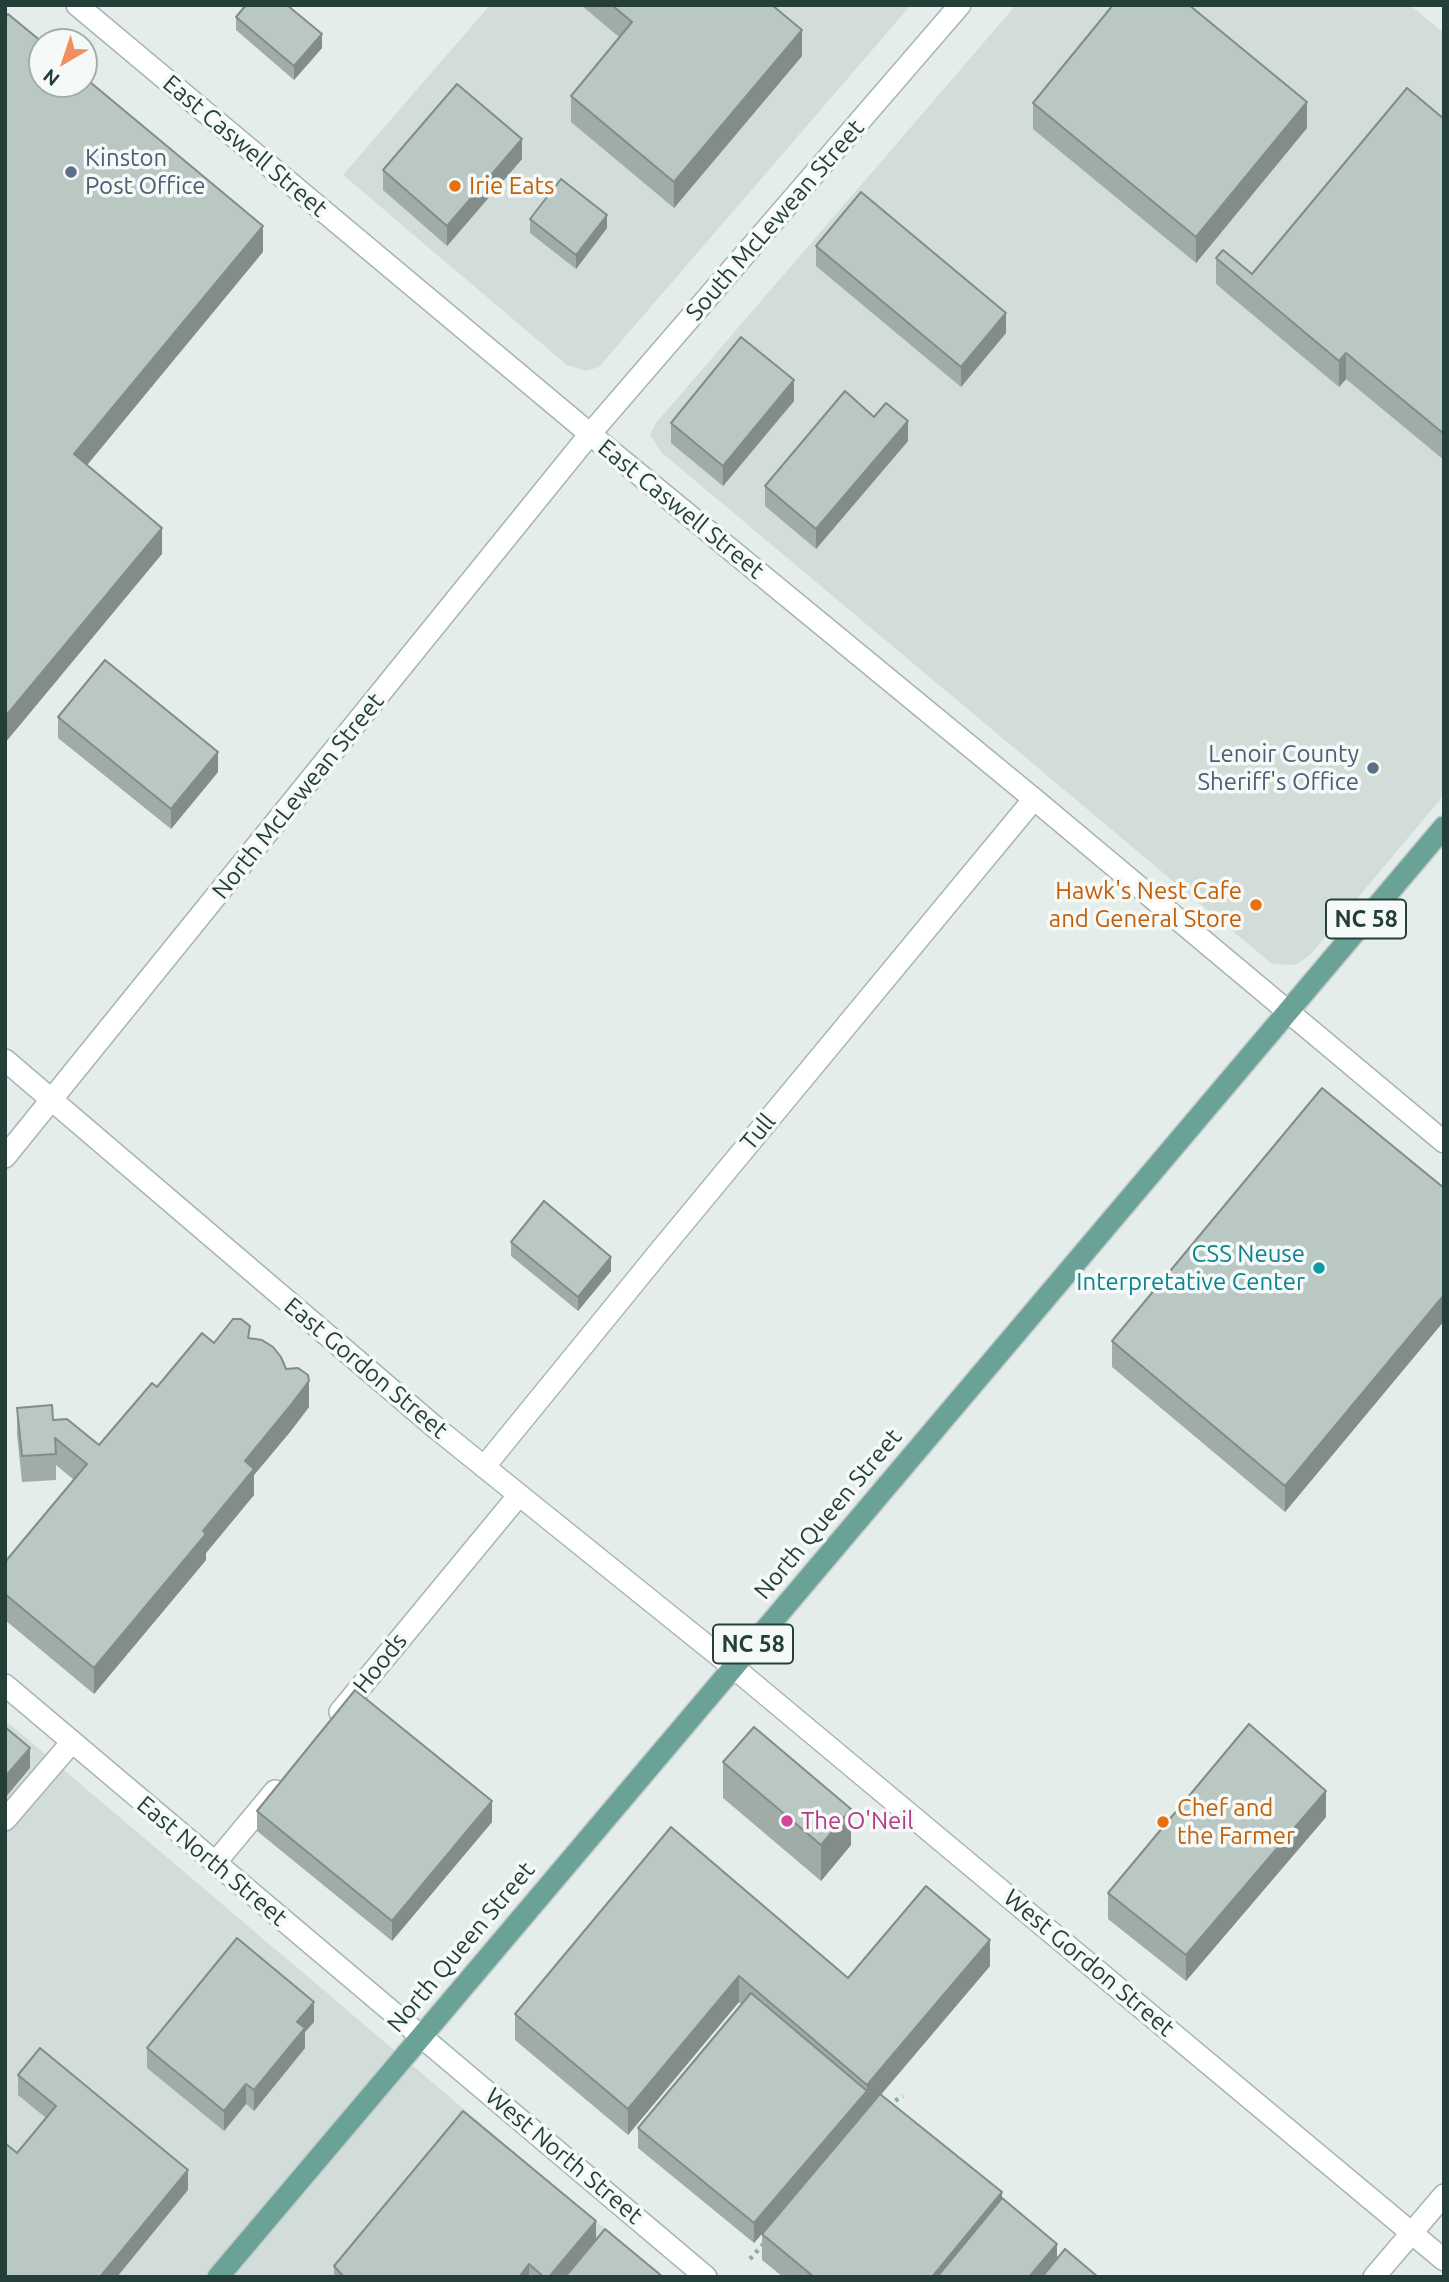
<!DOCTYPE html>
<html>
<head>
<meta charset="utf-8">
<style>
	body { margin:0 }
	#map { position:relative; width:1449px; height:2282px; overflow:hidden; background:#e4edea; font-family:Ubuntu,sans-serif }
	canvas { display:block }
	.frame { position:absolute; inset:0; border:7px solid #243f3a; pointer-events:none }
	.north { position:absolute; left:28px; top:28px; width:70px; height:70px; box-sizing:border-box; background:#f5faf8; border:2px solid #a1afac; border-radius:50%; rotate:219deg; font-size:19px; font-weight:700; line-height:28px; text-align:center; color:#243f3a }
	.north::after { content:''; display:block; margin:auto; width:24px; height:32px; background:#ef8e60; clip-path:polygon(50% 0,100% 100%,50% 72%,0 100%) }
</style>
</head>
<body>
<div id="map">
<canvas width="1449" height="2282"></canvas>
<div class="frame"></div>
<div class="north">N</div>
</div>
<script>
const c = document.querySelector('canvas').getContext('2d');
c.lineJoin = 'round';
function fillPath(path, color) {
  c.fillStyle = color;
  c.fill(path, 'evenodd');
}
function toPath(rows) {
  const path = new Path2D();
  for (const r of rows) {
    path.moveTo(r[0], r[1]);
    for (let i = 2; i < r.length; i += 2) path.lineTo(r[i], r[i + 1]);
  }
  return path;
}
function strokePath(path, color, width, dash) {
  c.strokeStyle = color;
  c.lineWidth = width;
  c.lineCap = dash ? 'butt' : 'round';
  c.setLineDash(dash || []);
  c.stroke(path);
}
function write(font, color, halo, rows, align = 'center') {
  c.font = font + ' Ubuntu,sans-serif';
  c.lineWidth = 7;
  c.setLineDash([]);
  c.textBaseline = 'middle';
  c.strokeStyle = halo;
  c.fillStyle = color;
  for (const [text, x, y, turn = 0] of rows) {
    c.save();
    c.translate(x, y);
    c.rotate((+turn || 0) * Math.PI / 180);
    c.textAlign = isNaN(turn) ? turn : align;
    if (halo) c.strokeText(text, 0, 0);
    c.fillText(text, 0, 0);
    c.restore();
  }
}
const built = toPath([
	[490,5,911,5,599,367,586,371,567,365,343,175],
	[1016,5,1410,5,1444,33,1444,795,1309,956,1296,965,1272,964,662,453,650,435,656,423],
	[5,1720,71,1776,662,2277,5,2277]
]);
const path = toPath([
	[888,2105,903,2096],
	[750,2259,766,2241]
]);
const minor = toPath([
	[77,5,590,434,1034,799,1444,1142],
	[5,1060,436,1428,733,1667,1444,2260],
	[5,1157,590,434,960,5],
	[484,1467,660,1251,1034,799],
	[5,1685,706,2277],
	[340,1712,519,1495],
	[5,1820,72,1742],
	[215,1863,275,1791],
	[1374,2277,1444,2195]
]);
const major = toPath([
	[218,2277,1444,827]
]);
const wall = toPath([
	[581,5,772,5,802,56,674,208,571,122,571,96,619,37],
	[288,6,322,48,294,80,236,30,236,17],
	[1033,103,1307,128,1196,263,1033,129],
	[1444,119,1444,460,1346,379,1339,387,1216,284,1216,258,1252,274],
	[522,159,447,246,383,190,383,170],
	[530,219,607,228,576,269,530,233],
	[816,246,1006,333,961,387,816,266],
	[794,401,723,486,671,443,671,423],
	[908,441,816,549,765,506,765,486],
	[58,717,218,772,171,829,58,738],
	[1444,1188,1444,1321,1285,1512,1112,1367,1112,1341],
	[511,1242,611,1271,578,1311,511,1256],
	[250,1338,286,1369,309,1407,290,1432,254,1475,254,1495,206,1553,206,1560,94,1694,5,1620,5,1562,74,1480,56,1465,56,1480,22,1482,17,1434,17,1408,53,1420,99,1445,157,1387,214,1343],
	[723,1762,851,1845,821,1881,723,1798],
	[257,1811,492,1822,392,1941,257,1831],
	[1326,1817,1186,1981,1108,1919,1108,1893],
	[671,1827,848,1978,990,1966,881,2095,1002,2198,1057,2259,1098,2277,783,2277,762,2260,762,2234,754,2243,638,2148,638,2128,741,2004,739,2002,628,2135,515,2040,515,2014],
	[314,2022,305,2032,305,2048,254,2111,246,2104,224,2131,147,2068,147,2048],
	[18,2075,188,2190,17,2153,46,2118,18,2095],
	[596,2240,663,2277,334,2277,334,2266]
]);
const shadedWall = toPath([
	[802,30,802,56,674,208,674,182],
	[322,34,322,48,294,80,294,66],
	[1307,102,1307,128,1196,263,1196,237],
	[522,139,522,159,447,246,447,226],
	[607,215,607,228,576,269,576,255],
	[263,226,263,252,74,481,74,454],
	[1006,313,1006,333,961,387,961,367],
	[1346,353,1346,379,1339,387,1339,361],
	[794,380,794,401,723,486,723,466],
	[908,421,908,441,816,549,816,529],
	[162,528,162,554,5,743,5,717],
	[218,752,218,772,171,829,171,809],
	[611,1257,611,1271,578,1311,578,1297],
	[1444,1295,1444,1321,1285,1512,1285,1486],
	[309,1381,309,1407,290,1432,254,1475,254,1495,206,1553,206,1560,94,1694,94,1668,203,1531,245,1461],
	[30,1748,30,1768,5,1798,5,1777],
	[1326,1791,1326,1817,1186,1981,1186,1955],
	[492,1801,492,1822,392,1941,392,1921],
	[851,1809,851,1845,821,1881,821,1845],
	[990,1940,990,1966,754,2243,754,2223,867,2091,867,2085],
	[739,1976,739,2002,628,2135,628,2109],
	[314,2002,314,2022,305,2032,305,2048,254,2111,254,2090,297,2022],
	[246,2084,246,2104,224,2131,224,2111],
	[188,2170,188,2190,117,2277,100,2277],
	[1002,2192,1002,2218,953,2277,932,2277],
	[596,2221,596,2241,566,2277,549,2277],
	[1057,2244,1057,2264,1046,2277,1029,2277],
	[529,2264,529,2277,519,2277]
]);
const building = toPath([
	[246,5,287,5,322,34,294,66,236,17,246,5],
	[612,5,772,5,802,30,674,182,571,96,632,22,612,5],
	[1113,5,1189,5,1307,102,1196,237,1033,103,1113,5],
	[8,14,42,42,42,84,84,84,84,77,263,226,74,454,162,528,5,717,5,18,8,14],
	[457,84,522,139,447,226,383,170,457,84],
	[1407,88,1444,119,1444,434,1346,353,1339,361,1216,258,1223,250,1252,274,1407,88],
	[561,179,607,215,576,255,530,219,561,179],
	[861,192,1006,313,961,367,816,246,861,192],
	[741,337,794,380,723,466,671,423,741,337],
	[845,391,874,417,886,403,908,421,816,529,765,486,845,391],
	[105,660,218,752,171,809,58,717,105,660],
	[1322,1088,1444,1188,1444,1295,1285,1486,1112,1341,1322,1088],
	[544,1201,611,1257,578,1297,511,1242,544,1201],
	[233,1319,241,1319,250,1326,248,1338,262,1340,273,1347,281,1357,286,1369,298,1368,308,1375,309,1381,290,1406,245,1461,254,1469,203,1531,206,1534,94,1668,5,1594,5,1562,87,1464,55,1438,56,1454,22,1456,17,1408,52,1405,53,1420,67,1419,99,1445,152,1383,157,1387,202,1333,214,1343,233,1319],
	[355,1690,492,1801,392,1921,257,1811,355,1690],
	[1249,1724,1326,1791,1186,1955,1108,1893,1249,1724],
	[5,1727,30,1748,5,1777,5,1727],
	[754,1727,851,1809,821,1845,723,1762,754,1727],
	[671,1827,848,1978,926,1886,990,1940,867,2085,739,1976,628,2109,515,2014,671,1827],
	[237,1938,314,2002,297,2022,305,2028,254,2090,246,2084,224,2111,147,2048,237,1938],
	[751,1993,867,2091,754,2223,638,2128,751,1993],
	[40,2048,188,2170,100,2277,5,2277,5,2143,17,2153,56,2106,18,2075,40,2048],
	[880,2094,1002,2192,932,2277,814,2277,762,2234,880,2094],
	[463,2111,596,2221,549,2277,544,2277,529,2264,519,2277,344,2277,334,2266,463,2111],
	[1002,2198,1057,2244,1029,2277,937,2277,1002,2198],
	[605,2229,663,2277,565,2277,605,2229],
	[1065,2249,1098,2277,1042,2277,1065,2249]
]);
const markers = [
	[71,172,7,"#5c6f8a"],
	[455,186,7,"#e8710a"],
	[1373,768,7,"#5c6f8a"],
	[1256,905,7,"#e8710a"],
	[1319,1268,7,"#0f9aa8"],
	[787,1821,7,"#d1479c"],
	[1163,1822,7,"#e8710a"]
];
const shields = [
	[1366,919,80],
	[753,1644,80]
];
const shieldNames = [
	["NC 58",1366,919],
	["NC 58",753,1644]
];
const streetNames = [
	["East Caswell Street",245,146,40],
	["South McLewean Street",775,220,-49],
	["East Caswell Street",681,509,39],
	["North McLewean Street",298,796,-51],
	["Tull",758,1132,-50],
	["East Gordon Street",366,1368,40],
	["North Queen Street",828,1514,-50],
	["Hoods",380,1663,-51],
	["East North Street",212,1861,40],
	["North Queen Street",461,1947,-50],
	["West Gordon Street",1089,1963,40],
	["West North Street",564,2156,40]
];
const serviceNames = [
	["Kinston",85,158],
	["Post Office",85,186],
	["Lenoir County",1359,754,"right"],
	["Sheriff's Office",1359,782,"right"]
];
const foodNames = [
	["Irie Eats",469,186],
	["Hawk's Nest Cafe",1242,891,"right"],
	["and General Store",1242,919,"right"],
	["Chef and",1177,1808],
	["the Farmer",1177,1836]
];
const cultureNames = [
	["CSS Neuse",1305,1254],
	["Interpretative Center",1305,1282]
];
const hotelNames = [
	["The O'Neil",801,1821]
];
fillPath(built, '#d2ddd9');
strokePath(minor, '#a7b5b2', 24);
strokePath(major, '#c2c9c8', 24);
strokePath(path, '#85b0a6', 4.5, [3.5, 5]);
strokePath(minor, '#fff', 21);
strokePath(major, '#6aa298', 21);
fillPath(wall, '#a0aca8');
fillPath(shadedWall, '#828c88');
fillPath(building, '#bac8c3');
strokePath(building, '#828c88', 2);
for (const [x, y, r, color] of markers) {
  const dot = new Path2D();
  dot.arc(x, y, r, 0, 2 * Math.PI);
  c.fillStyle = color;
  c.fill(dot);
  strokePath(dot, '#f5faf8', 2.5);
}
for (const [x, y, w] of shields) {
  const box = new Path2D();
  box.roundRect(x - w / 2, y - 19.5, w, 39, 5);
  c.fillStyle = '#f5faf8';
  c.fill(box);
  strokePath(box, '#243f3a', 2);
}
write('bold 23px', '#243f3a', null, shieldNames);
write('24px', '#243f3a', '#f5faf8', streetNames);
write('24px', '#4e5e75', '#f5faf8', serviceNames, 'left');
write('24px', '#c56008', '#f5faf8', foodNames, 'left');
write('24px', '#0d838f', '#f5faf8', cultureNames, 'right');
write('24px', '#b23c85', '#f5faf8', hotelNames, 'left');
</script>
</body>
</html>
